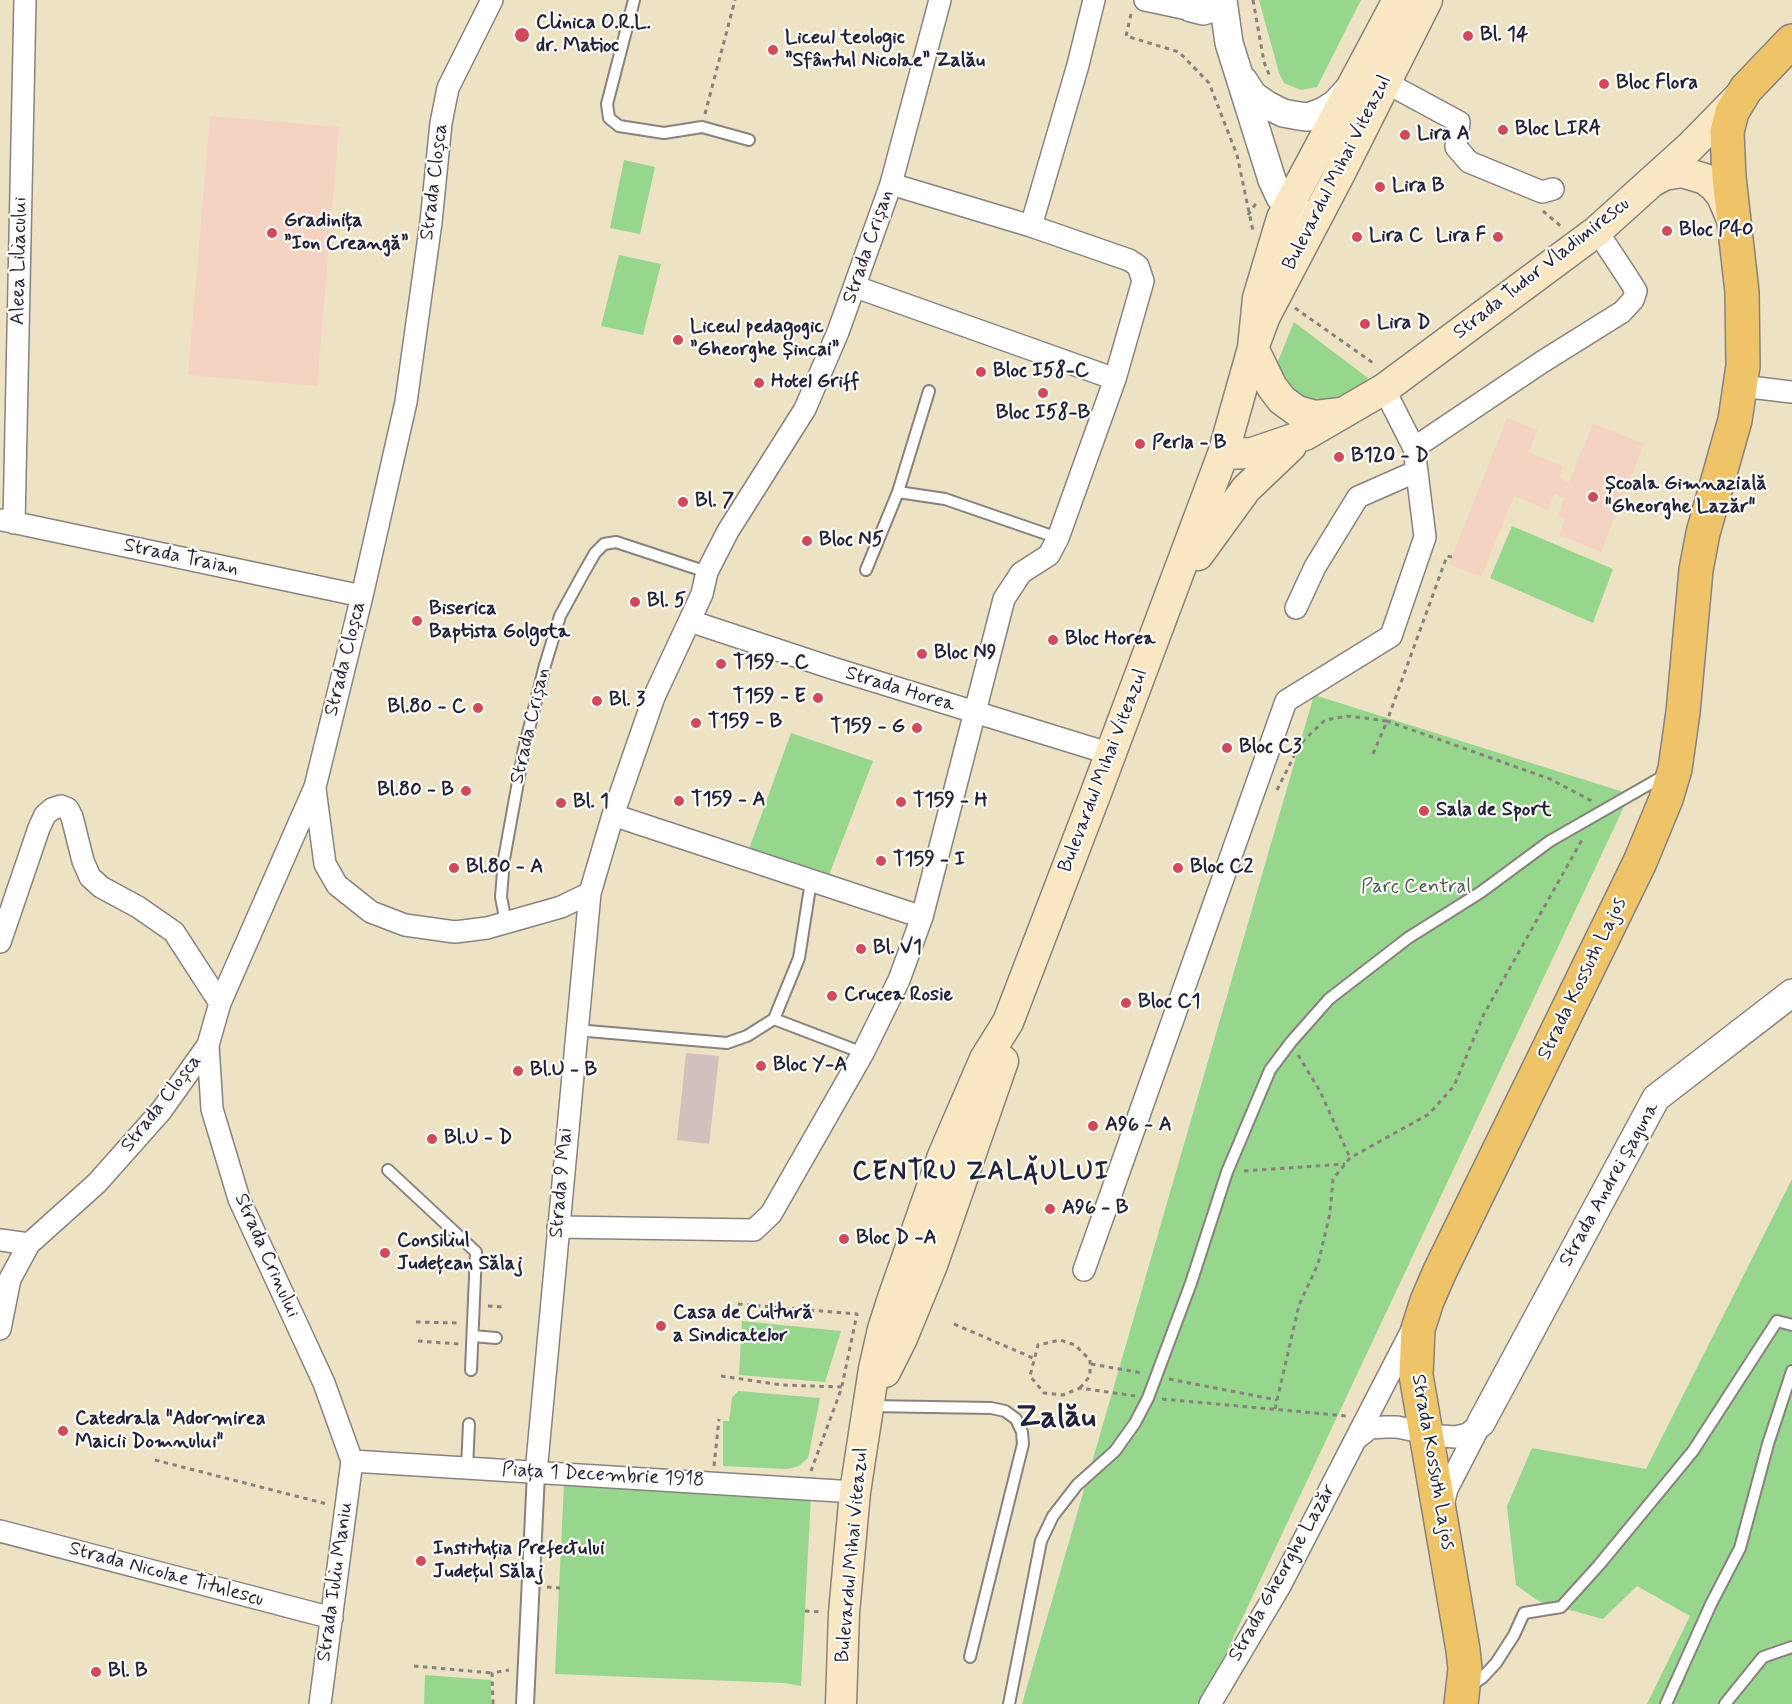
<!DOCTYPE html>
<html>
<head>
<meta charset="utf-8">
<style>
	body { margin:0 }
	canvas { display:block; background:#ede2c3 }
</style>
</head>
<body>
<canvas width="1792" height="1704"></canvas>
<script>
const c = document.querySelector('canvas').getContext('2d');
c.lineJoin = 'round';
function fillPath(path, color) {
  c.fillStyle = color;
  c.fill(path, 'evenodd');
}
function toPath(rows) {
  const path = new Path2D();
  for (const r of rows) {
    path.moveTo(r[0], r[1]);
    for (let i = 2; i < r.length; i += 2) path.lineTo(r[i], r[i + 1]);
  }
  return path;
}
function strokePath(path, color, width, dash) {
  c.strokeStyle = color;
  c.lineWidth = width;
  c.lineCap = dash ? 'butt' : 'round';
  c.setLineDash(dash || []);
  c.stroke(path);
}
function write(font, color, halo, rows, align = 'center') {
  c.font = font + ' Mynerve,sans-serif';
  c.lineWidth = 4.5;
  c.setLineDash([]);
  c.textBaseline = 'middle';
  c.strokeStyle = halo;
  c.fillStyle = color;
  for (const [text, x, y, turn = 0] of rows) {
    c.save();
    c.translate(x, y);
    c.rotate((+turn || 0) * Math.PI / 180);
    c.textAlign = isNaN(turn) ? turn : align;
    if (halo) c.strokeText(text, 0, 0);
    c.fillText(text, 0, 0);
    c.restore();
  }
}
const built = toPath([
	[210,116,339,127,317,386,188,375],
	[1507,418,1538,430,1529,452,1563,466,1559,478,1569,482,1593,423,1644,444,1601,552,1559,535,1565,518,1558,515,1564,498,1554,494,1548,510,1514,496,1481,577,1449,564]
]);
const industrial = toPath([
	[686,1053,719,1056,709,1144,677,1140]
]);
const green = toPath([
	[1259,0,1361,0,1317,87,1301,90,1284,83,1279,73],
	[624,160,655,167,640,234,610,228],
	[619,255,661,264,643,335,601,326],
	[1294,322,1368,378,1349,399,1321,410,1295,402,1280,377,1278,361],
	[1512,526,1613,569,1593,623,1490,578],
	[1314,695,1630,794,1202,1704,1022,1704],
	[791,733,873,761,829,875,749,849],
	[1792,1179,1792,1704,1647,1704,1690,1616,1637,1586,1603,1619,1540,1602,1516,1585,1507,1506,1532,1448,1646,1469],
	[742,1321,841,1331,825,1382,739,1375],
	[738,1391,820,1398,808,1458,799,1466,787,1469,723,1466,723,1421,729,1421,732,1398],
	[564,1483,811,1496,801,1686,784,1683,555,1674],
	[425,1675,491,1680,491,1704,424,1704]
]);
const path = toPath([
	[1253,0,1264,62,1270,77],
	[1131,14,1126,36,1179,52,1209,83,1237,155,1253,231],
	[705,114,735,0],
	[1543,211,1563,228],
	[1248,215,1257,202],
	[1295,308,1376,365],
	[1452,557,1447,556,1387,721,1550,779,1592,801],
	[1277,790,1300,744,1325,720,1348,716,1387,721,1373,754],
	[1298,1055,1320,1091,1350,1158],
	[1244,1171,1345,1164],
	[738,1304,857,1314,842,1386],
	[488,1306,503,1307],
	[416,1322,459,1323],
	[954,1324,1033,1358],
	[418,1341,459,1344],
	[1091,1364,1142,1373],
	[721,1376,782,1385,842,1387,811,1471],
	[1169,1379,1277,1400],
	[1080,1388,1090,1376,1090,1360,1075,1345,1060,1340,1038,1345,1030,1376,1044,1393,1063,1395,1080,1388,1135,1396],
	[1162,1399,1347,1416],
	[1275,1409,1299,1305,1318,1264,1330,1213,1333,1179,1350,1158,1429,1114,1454,1086,1484,1014,1583,838],
	[155,1460,327,1504],
	[714,1466,719,1419],
	[547,1587,560,1588],
	[805,1611,821,1612],
	[414,1666,492,1673],
	[493,1704,492,1673,509,1670]
]);
const service = toPath([
	[634,0,607,104,609,118,619,126,664,133,702,127,749,140],
	[898,492,945,499,1058,538],
	[866,570,898,492,929,391],
	[506,923,501,897,504,859,524,749,545,665,560,616,583,574,595,553,604,544,616,542,707,572],
	[774,1019,863,1053],
	[576,1030,727,1043,747,1036,774,1019,799,958,811,881],
	[388,1170,476,1252,471,1370],
	[473,1336,496,1338],
	[870,1406,991,1408,1005,1411,1016,1419,1022,1432,1023,1444,970,1657],
	[467,1468,469,1424],
	[1469,1687,1482,1678,1496,1663,1514,1635,1524,1613,1561,1607,1599,1565,1693,1451,1777,1321,1792,1325],
	[1009,1704,1041,1541,1053,1516,1077,1485,1115,1451,1135,1423,1148,1398,1191,1283,1227,1172,1270,1070,1291,1042,1329,999,1408,938,1481,892,1550,841,1667,774],
	[1666,1704,1711,1604,1740,1548,1768,1444,1792,1371],
	[1725,1704,1763,1657,1792,1647]
]);
const pedestrian = toPath([
	[525,1704,536,1473]
]);
const minor = toPath([
	[1145,0,1197,11],
	[1385,82,1459,122,1456,147,1469,162,1542,192,1553,189],
	[1031,226,1078,65,1094,0],
	[856,287,1115,379],
	[1741,386,1792,392],
	[1414,448,1542,362,1622,312,1633,300,1636,291,1628,278,1597,231],
	[2,520,362,596],
	[14,523,25,0],
	[1296,608,1315,567,1358,497,1417,471],
	[690,621,832,668,1111,754],
	[315,789,325,864,337,885,371,912,405,925,455,932,487,928,561,907,590,893],
	[613,815,922,917],
	[0,942,39,828,45,815,52,809,61,806,68,809,72,817,83,861,90,877,101,887,138,907,174,932,220,1003],
	[208,1045,212,1109,239,1199,324,1383,352,1461,320,1704],
	[558,1227,754,1230,771,1214,863,1053,899,980,922,917,1004,599,1021,573,1049,555,1058,538,1115,379,1143,281,1138,266,1129,260,1031,226,891,184],
	[0,1240,29,1244],
	[1084,1270,1286,701,1391,636,1425,537,1414,448,1384,389],
	[0,1329,10,1279,29,1244,97,1183,161,1111,208,1045,220,1003,315,787,362,596,406,402,431,222,441,123,448,88,492,0],
	[1356,1439,1370,1428,1385,1427,1397,1427,1441,1436,1456,1437,1468,1434,1481,1423],
	[352,1461,855,1492],
	[536,1473,590,893,613,815,654,697,702,594,707,572,728,531,805,409,838,332,891,184,940,0],
	[1442,1509,1447,1489,1481,1423],
	[0,1531,332,1618],
	[1210,1704,1280,1586,1413,1328]
]);
const tertiary = toPath([
	[1184,0,1191,8,1203,11,1216,7,1220,0],
	[1223,0,1229,43,1272,180,1280,197,1288,205,1307,216],
	[1244,81,1253,95,1267,105,1283,113,1299,116,1308,117,1322,112,1335,104,1348,90],
	[1481,1423,1656,1098,1792,993]
]);
const secondary = toPath([
	[1655,180,1664,175,1682,172,1705,179,1715,187,1722,196,1733,222],
	[1341,413,1315,416,1297,411,1282,400,1272,387,1253,348,1258,298,1282,218,1398,0],
	[1223,454,1252,453,1305,435,1384,389,1597,231,1690,147,1740,96],
	[1198,555,1246,489,1291,446],
	[885,1372,902,1338,932,1265,1003,1061],
	[841,1704,844,1613,855,1492,874,1369,883,1329,893,1298,943,1156,985,1059,1008,1022,1094,798,1223,454,1253,348,1265,316,1339,175,1427,0]
]);
const primary = toPath([
	[1461,1704,1465,1669,1463,1650,1416,1375,1418,1329,1427,1301,1440,1271,1640,862,1666,799,1675,769,1683,712,1696,570,1703,533,1735,420,1743,366,1742,292,1729,177,1727,132,1732,112,1746,89,1792,41]
]);
const markers = [
	[522,35,8,"#d1495b"],
	[1468,36,6,"#d1495b"],
	[773,50,6,"#d1495b"],
	[1604,84,6,"#d1495b"],
	[1503,130,6,"#d1495b"],
	[1405,135,6,"#d1495b"],
	[1380,187,6,"#d1495b"],
	[1667,231,6,"#d1495b"],
	[272,233,6,"#d1495b"],
	[1357,237,6,"#d1495b"],
	[1498,237,6,"#d1495b"],
	[1365,324,6,"#d1495b"],
	[678,340,6,"#d1495b"],
	[981,372,6,"#d1495b"],
	[759,383,6,"#d1495b"],
	[1043,393,6,"#d1495b"],
	[1140,444,6,"#d1495b"],
	[1339,457,6,"#d1495b"],
	[1593,497,6,"#d1495b"],
	[683,502,6,"#d1495b"],
	[807,541,6,"#d1495b"],
	[635,602,6,"#d1495b"],
	[417,621,6,"#d1495b"],
	[1053,640,6,"#d1495b"],
	[922,654,6,"#d1495b"],
	[721,664,6,"#d1495b"],
	[818,698,6,"#d1495b"],
	[597,701,6,"#d1495b"],
	[478,708,6,"#d1495b"],
	[696,723,6,"#d1495b"],
	[917,728,6,"#d1495b"],
	[1227,748,6,"#d1495b"],
	[466,791,6,"#d1495b"],
	[679,801,6,"#d1495b"],
	[901,802,6,"#d1495b"],
	[561,803,6,"#d1495b"],
	[1424,811,6,"#d1495b"],
	[881,861,6,"#d1495b"],
	[454,868,6,"#d1495b"],
	[1178,868,6,"#d1495b"],
	[861,949,6,"#d1495b"],
	[832,996,6,"#d1495b"],
	[1126,1003,6,"#d1495b"],
	[761,1066,6,"#d1495b"],
	[518,1071,6,"#d1495b"],
	[1093,1126,6,"#d1495b"],
	[432,1139,6,"#d1495b"],
	[1050,1209,6,"#d1495b"],
	[844,1239,6,"#d1495b"],
	[385,1253,6,"#d1495b"],
	[661,1326,6,"#d1495b"],
	[63,1431,6,"#d1495b"],
	[421,1561,6,"#d1495b"],
	[96,1672,6,"#d1495b"]
];
const poiNames = [
	["Clinica O.R.L.",536,24],
	["dr. Matioc",536,47],
	["Bl. 14",1480,36],
	["Liceul teologic",785,39],
	["”Sfântul Nicolae” Zalău",785,62],
	["Bloc Flora",1616,84],
	["Bloc LIRA",1515,130],
	["Lira A",1417,135],
	["Lira B",1392,187],
	["Gradinița",284,222],
	["”Ion Creangă”",284,245],
	["Bloc P40",1679,231],
	["Lira C",1369,237],
	["Lira F",1486,237,"right"],
	["Lira D",1377,324],
	["Liceul pedagogic",690,328],
	["”Gheorghe Șincai”",690,351],
	["Bloc I58-C",993,372],
	["Hotel Griff",771,383],
	["Bloc I58-B",1043,414,"center"],
	["Perla - B",1152,444],
	["B120 - D",1351,457],
	["Școala Gimnazială",1605,485],
	["\"Gheorghe Lazăr\"",1605,508],
	["Bl. 7",695,502],
	["Bloc N5",819,541],
	["Bl. 5",647,602],
	["Biserica",429,610],
	["Baptista Golgota",429,633],
	["Bloc Horea",1065,640],
	["Bloc N9",934,654],
	["T159 - C",733,664],
	["T159 - E",806,698,"right"],
	["Bl. 3",609,701],
	["Bl.80 - C",466,708,"right"],
	["T159 - B",708,723],
	["T159 - G",905,728,"right"],
	["Bloc C3",1239,748],
	["Bl.80 - B",454,791,"right"],
	["T159 - A",691,801],
	["T159 - H",913,802],
	["Bl. 1",573,803],
	["Sala de Sport",1436,811],
	["T159 - I",893,861],
	["Bl.80 - A",466,868],
	["Bloc C2",1190,868],
	["Bl. V1",873,949],
	["Crucea Rosie",844,996],
	["Bloc C1",1138,1003],
	["Bloc Y-A",773,1066],
	["Bl.U - B",530,1071],
	["A96 - A",1105,1126],
	["Bl.U - D",444,1139],
	["A96 - B",1062,1209],
	["Bloc D -A",856,1239],
	["Consiliul",397,1242],
	["Județean Sălaj",397,1265],
	["Casa de Cultură",673,1314],
	["a Sindicatelor",673,1337],
	["Catedrala \"Adormirea",75,1420],
	["Maicii Domnului\"",75,1443],
	["Instituția Prefectului",433,1550],
	["Județul Sălaj",433,1573],
	["Bl. B",108,1672]
];
const streetNames = [
	["Bulevardul Mihai Viteazul",1338,173,-63],
	["Strada Cloșca",435,182,-83],
	["Strada Crișan",869,247,-71],
	["Aleea Liliacului",20,261,-89],
	["Strada Tudor Vladimirescu",1542,269,-38],
	["Strada Traian",181,558,12],
	["Strada Cloșca",346,659,-76],
	["Strada Horea",900,690,17],
	["Strada Crișan",531,726,-77],
	["Bulevardul Mihai Viteazul",1104,771,-69],
	["Strada Kossuth Lajos",1583,979,-64],
	["Strada Cloșca",162,1104,-52],
	["Strada 9 Mai",562,1183,-85],
	["Strada Andrei Șaguna",1610,1185,-61],
	["Strada Crinului",266,1256,66],
	["Strada Kossuth Lajos",1432,1462,80],
	["Piața 1 Decembrie 1918",603,1476,3],
	["Bulevardul Mihai Viteazul",853,1555,-85],
	["Strada Gheorghe Lazăr",1283,1573,-61],
	["Strada Nicolae Titulescu",166,1575,15],
	["Strada Iuliu Maniu",336,1582,-82]
];
const parkNames = [
	["Parc Central",1416,888]
];
const districtNames = [
	["CENTRU ZALĂULUI",981,1174]
];
const townNames = [
	["Zalău",1056,1419]
];
fillPath(built, '#f5d3c2');
fillPath(industrial, '#d1c0bd');
fillPath(green, '#97d68d');
strokePath(service, '#88827f', 14);
strokePath(pedestrian, '#88827f', 20);
strokePath(minor, '#88827f', 24);
strokePath(tertiary, '#88827f', 30);
strokePath(secondary, '#88827f', 33);
strokePath(primary, '#88827f', 36);
strokePath(path, '#88827f', 3, [4.5, 4.5]);
strokePath(service, '#fff', 10);
strokePath(pedestrian, '#fff', 16);
strokePath(minor, '#fff', 21);
strokePath(tertiary, '#fff', 27);
strokePath(secondary, '#f9e7c3', 30);
strokePath(primary, '#efc469', 33);
for (const [x, y, r, color] of markers) {
  const dot = new Path2D();
  dot.arc(x, y, r, 0, 2 * Math.PI);
  c.fillStyle = color;
  c.fill(dot);
  strokePath(dot, '#fdfcf7', 2);
}
write('bold 20px', '#22223b', '#fdfcf7', poiNames, 'left');
write('20px', '#22223b', '#fdfcf7', streetNames);
write('20px', '#455854', '#fdfcf7', parkNames);
c.letterSpacing = '1.5px';
write('bold 26px', '#22223b', '#fdfcf7', districtNames);
c.letterSpacing = '0px';
write('bold 32px', '#22223b', '#fdfcf7', townNames);
</script>
</body>
</html>
